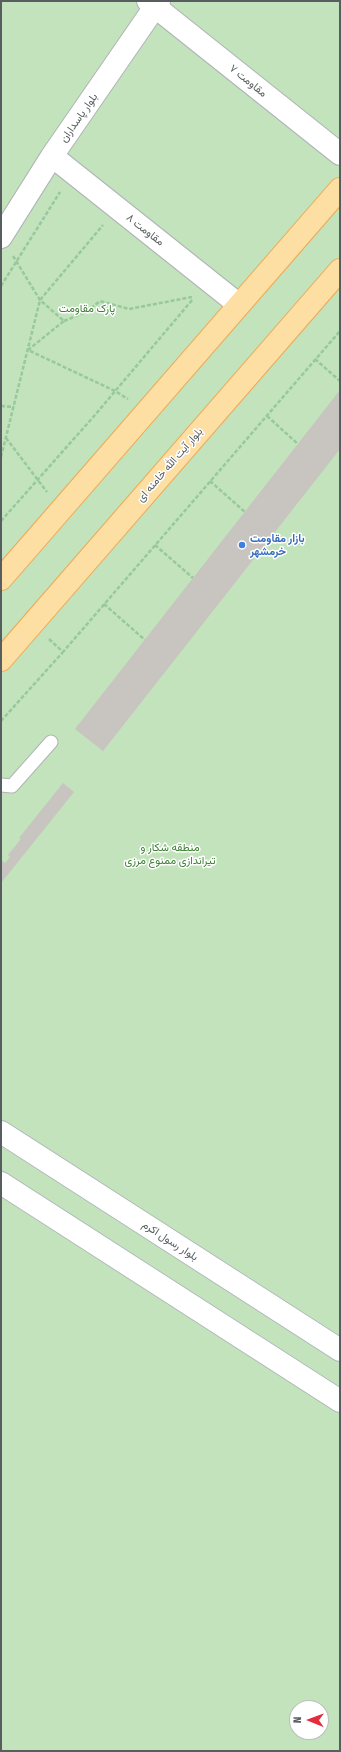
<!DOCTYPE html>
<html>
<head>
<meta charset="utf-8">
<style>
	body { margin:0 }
	#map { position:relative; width:341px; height:1752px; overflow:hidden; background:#ebe7df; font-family:"Fira Sans Condensed",sans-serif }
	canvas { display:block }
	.frame { position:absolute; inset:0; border:2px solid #585d60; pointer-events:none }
	.north { position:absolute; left:289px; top:1700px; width:40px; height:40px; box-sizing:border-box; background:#fff; border:1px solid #bcbebf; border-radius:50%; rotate:271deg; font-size:11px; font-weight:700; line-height:16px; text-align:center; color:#585d60 }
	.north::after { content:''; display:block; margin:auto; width:14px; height:18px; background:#e42c3c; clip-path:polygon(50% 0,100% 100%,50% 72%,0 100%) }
</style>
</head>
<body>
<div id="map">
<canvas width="341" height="1752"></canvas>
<div class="frame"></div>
<div class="north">N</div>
</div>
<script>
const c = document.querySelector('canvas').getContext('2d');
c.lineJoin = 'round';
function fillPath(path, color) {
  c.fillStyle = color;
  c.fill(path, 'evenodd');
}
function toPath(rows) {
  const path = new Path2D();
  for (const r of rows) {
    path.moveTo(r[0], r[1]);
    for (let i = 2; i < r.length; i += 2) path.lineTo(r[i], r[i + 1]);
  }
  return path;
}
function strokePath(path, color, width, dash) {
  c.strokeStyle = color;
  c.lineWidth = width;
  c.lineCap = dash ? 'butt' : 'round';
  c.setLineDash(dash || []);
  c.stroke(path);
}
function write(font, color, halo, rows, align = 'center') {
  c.font = font + ' "Fira Sans Condensed",Vazirmatn,sans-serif';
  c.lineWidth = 3;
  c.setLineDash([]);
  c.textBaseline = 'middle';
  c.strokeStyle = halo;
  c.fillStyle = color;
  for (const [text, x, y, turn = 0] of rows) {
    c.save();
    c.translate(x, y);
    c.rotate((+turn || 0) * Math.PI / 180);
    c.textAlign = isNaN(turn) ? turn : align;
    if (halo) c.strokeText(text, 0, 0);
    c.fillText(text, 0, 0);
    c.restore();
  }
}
const green = toPath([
	[1,1,340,1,340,1751,1,1751],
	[297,1708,321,1708,321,1732,297,1732]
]);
const building = toPath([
	[340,390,340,449,103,751,75,729],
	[63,783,74,792,1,883,1,860,5,863,10,857,8,855,21,839,19,838]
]);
const path = toPath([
	[13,256,40,300,64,321,28,350,115,391,128,399],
	[1,286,60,192],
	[64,321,86,312,100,301,129,309,192,297],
	[315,359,340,381],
	[1,406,14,407],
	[267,416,298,444],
	[6,438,47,492],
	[1,457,40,300,103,225],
	[210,481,245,512],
	[1,521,95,415,193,299],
	[155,545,193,578],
	[104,604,145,640],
	[49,639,63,652,340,331],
	[1,721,63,652]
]);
const lane = toPath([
	[1,785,12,786,51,742]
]);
const street = toPath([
	[148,1,340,154],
	[52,156,238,304],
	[1,237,52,156,159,1]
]);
const secondary = toPath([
	[1,1132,340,1350],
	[1,1183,340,1401]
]);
const primary = toPath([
	[1,579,340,189],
	[1,660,340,270]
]);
const markers = [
	[242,545,4,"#3f7fe0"]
];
const streetNames = [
	["مقاومت ۷",248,81,39],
	["بلوار پاسداران",79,118,-55],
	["مقاومت ۸",145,230,38],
	["بلوار آیت الله خامنه ای",170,465,-49],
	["بلوار رسول اکرم",170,1241,33]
];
const parkNames = [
	["پارک مقاومت",87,309],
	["منطقه شکار و",170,848],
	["تیراندازی ممنوع مرزی",170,861]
];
const shopNames = [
	["بازار مقاومت",250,539],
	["خرمشهر",250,552]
];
fillPath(green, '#c2e3bc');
fillPath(building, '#c8c4bf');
strokePath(lane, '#b0b4b7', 15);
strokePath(street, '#b0b4b7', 24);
strokePath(secondary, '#b1b6ba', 24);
strokePath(primary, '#edaa56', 24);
strokePath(path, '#98c89d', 2.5, [4, 2]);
strokePath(lane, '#fff', 13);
strokePath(street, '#fff', 22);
strokePath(secondary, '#fff', 22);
strokePath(primary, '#fddfa3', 22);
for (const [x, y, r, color] of markers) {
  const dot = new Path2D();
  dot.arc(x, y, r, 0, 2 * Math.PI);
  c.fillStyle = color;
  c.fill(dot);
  strokePath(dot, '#fff', 1.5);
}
write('11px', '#585d60', '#fff', streetNames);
write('11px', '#3f8236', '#fff', parkNames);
write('bold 11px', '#366cbe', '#fff', shopNames, 'left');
</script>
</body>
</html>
